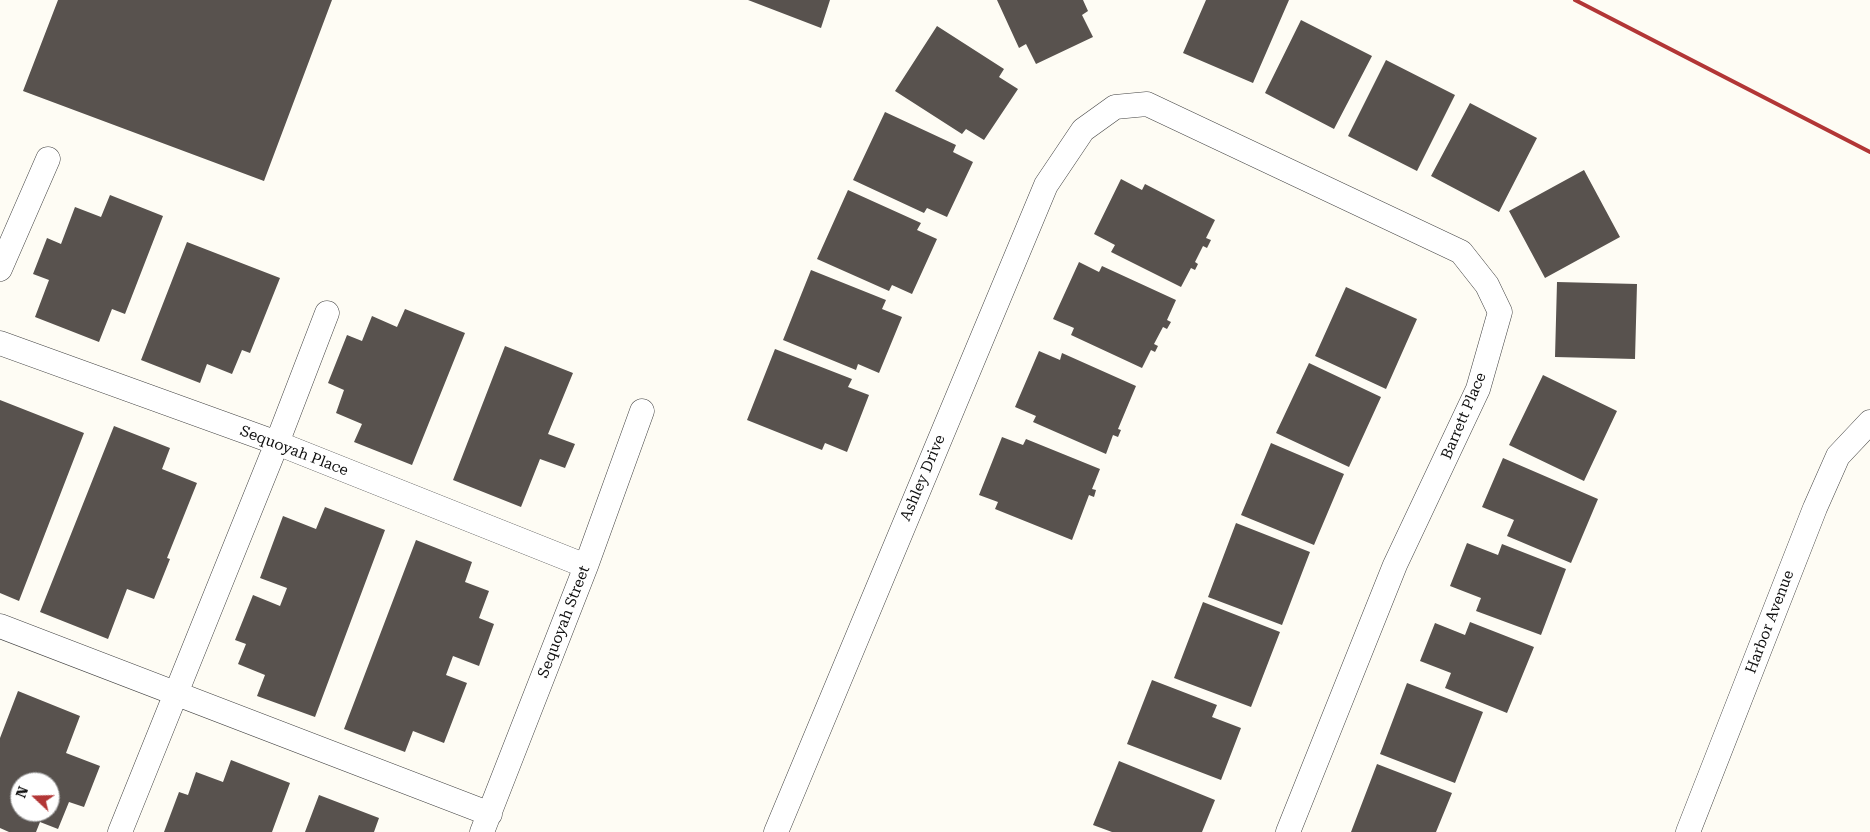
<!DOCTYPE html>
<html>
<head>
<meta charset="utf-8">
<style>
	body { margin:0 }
	#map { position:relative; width:1870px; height:832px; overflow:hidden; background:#fefcf4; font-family:"Roboto Serif",serif }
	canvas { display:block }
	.north { position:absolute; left:10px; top:772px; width:50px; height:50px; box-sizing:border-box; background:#fff; border:1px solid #9f9f9f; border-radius:50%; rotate:291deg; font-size:14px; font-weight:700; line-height:20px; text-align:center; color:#101010 }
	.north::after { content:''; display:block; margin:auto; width:18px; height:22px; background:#b23636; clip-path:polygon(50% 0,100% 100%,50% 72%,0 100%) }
</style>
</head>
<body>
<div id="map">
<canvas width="1870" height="832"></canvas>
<div class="north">N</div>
</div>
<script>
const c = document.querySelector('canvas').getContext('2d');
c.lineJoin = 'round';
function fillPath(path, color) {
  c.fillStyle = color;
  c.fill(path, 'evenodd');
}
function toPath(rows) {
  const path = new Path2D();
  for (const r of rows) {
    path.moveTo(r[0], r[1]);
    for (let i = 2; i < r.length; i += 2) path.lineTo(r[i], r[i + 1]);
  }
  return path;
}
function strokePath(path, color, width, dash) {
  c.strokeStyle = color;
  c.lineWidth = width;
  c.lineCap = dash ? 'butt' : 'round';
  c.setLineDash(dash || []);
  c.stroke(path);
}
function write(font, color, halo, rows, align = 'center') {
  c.font = font + ' "Roboto Serif",serif';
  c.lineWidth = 5;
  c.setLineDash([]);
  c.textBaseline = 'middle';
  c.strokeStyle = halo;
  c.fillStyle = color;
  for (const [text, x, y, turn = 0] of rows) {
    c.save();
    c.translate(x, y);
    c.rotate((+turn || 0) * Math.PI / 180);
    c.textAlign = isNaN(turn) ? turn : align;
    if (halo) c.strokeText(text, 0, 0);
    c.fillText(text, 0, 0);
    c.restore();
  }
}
const building = toPath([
	[58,0,332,0,264,181,23,91],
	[748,0,830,0,821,28],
	[997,0,1083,0,1088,11,1082,15,1093,37,1036,64,1026,44,1019,48],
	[1206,0,1289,0,1253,83,1183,53],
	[1301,20,1372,56,1334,129,1265,93],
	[937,26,1004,69,999,77,1018,89,984,140,966,129,962,134,895,91],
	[1386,60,1455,95,1417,171,1348,136],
	[1470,103,1537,138,1499,212,1431,176],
	[885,112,956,145,953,152,973,162,947,217,927,208,924,213,853,180],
	[1584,170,1620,237,1545,278,1509,211],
	[1121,179,1142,190,1145,184,1215,220,1206,238,1211,240,1207,248,1203,246,1195,262,1198,264,1195,270,1191,268,1181,287,1111,252,1115,245,1094,234],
	[848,190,921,223,917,230,937,239,912,294,892,285,889,291,817,259],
	[110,195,163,216,125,314,112,309,99,342,35,317,49,280,33,274,47,238,61,244,75,207,101,217],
	[187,242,280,278,250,353,242,350,232,374,207,364,200,383,141,360],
	[1079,262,1099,272,1102,266,1176,300,1167,320,1171,322,1167,329,1163,327,1154,344,1158,346,1155,352,1151,350,1142,368,1071,335,1074,328,1053,319],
	[811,270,886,300,882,309,902,317,879,373,858,364,856,370,783,340],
	[1557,282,1637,284,1635,359,1555,357],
	[1346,287,1417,319,1386,389,1315,356],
	[405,309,465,333,412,465,354,442,362,424,336,413,344,390,328,383,347,335,362,341,372,316,397,327],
	[505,346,573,373,548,434,575,444,565,468,540,459,521,507,453,480],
	[775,349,852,379,848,387,869,395,847,452,825,443,822,450,747,420],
	[1039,351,1060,360,1062,353,1136,386,1118,429,1121,430,1118,437,1113,435,1106,454,1033,422,1036,416,1015,407],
	[1309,363,1381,397,1349,467,1276,433],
	[1543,375,1617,411,1584,481,1509,445],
	[0,400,84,433,19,601,0,593],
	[114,426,170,448,162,469,197,483,167,558,170,559,154,599,127,589,108,639,40,612],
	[1002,437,1023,445,1026,439,1100,469,1092,489,1096,490,1094,497,1089,495,1072,540,995,509,998,502,979,495],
	[1271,443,1344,474,1314,545,1241,515],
	[1503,458,1598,499,1571,563,1507,536,1514,520,1482,507],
	[325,507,385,530,315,717,257,696,265,675,238,664,246,644,235,640,253,595,280,606,287,588,260,578,283,516,316,529],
	[1236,523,1310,552,1282,625,1208,597],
	[416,540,472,562,465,582,489,591,479,618,494,624,479,666,453,656,446,675,467,683,444,743,413,731,405,752,344,729],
	[1467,543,1498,555,1502,544,1566,569,1541,635,1476,611,1481,598,1450,586],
	[1203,602,1280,632,1251,707,1174,678],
	[1470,622,1534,647,1507,713,1445,688,1451,673,1420,661,1435,623,1465,635],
	[1152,680,1217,705,1212,717,1241,728,1221,780,1127,744],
	[1407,683,1483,712,1455,783,1380,754],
	[18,691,80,716,66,753,100,766,84,807,69,802,58,829,40,822,36,832,9,832,0,828,0,738],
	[20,782,50,782,50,812,20,812],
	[231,760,290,783,272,832,164,832,179,792,188,795,196,772,223,782],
	[1119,761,1215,800,1202,832,1112,832,1093,825],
	[1377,764,1452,793,1436,832,1351,832],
	[319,795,379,818,374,832,305,832]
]);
const minor = toPath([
	[0,269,48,159],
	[0,343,277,443,586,566],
	[0,626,490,814],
	[120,832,277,443,327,313],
	[482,832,586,566,642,411],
	[776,832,1046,185,1083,130,1115,107,1147,104,1461,252,1487,285,1500,312,1478,389,1395,565,1288,832],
	[1688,832,1815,508,1838,456,1870,422]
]);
const rail = toPath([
	[1575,0,1870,152]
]);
const streetNames = [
	["Barrett Place",1464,416,-67],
	["Sequoyah Place",294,451,21],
	["Ashley Drive",923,478,-67],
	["Sequoyah Street",564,622,-69],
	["Harbor Avenue",1770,622,-69]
];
fillPath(building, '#58524e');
strokePath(minor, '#434343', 25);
strokePath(minor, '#fff', 24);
strokePath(rail, '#b23636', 4);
write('15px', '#101010', '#fff', streetNames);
</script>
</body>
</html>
